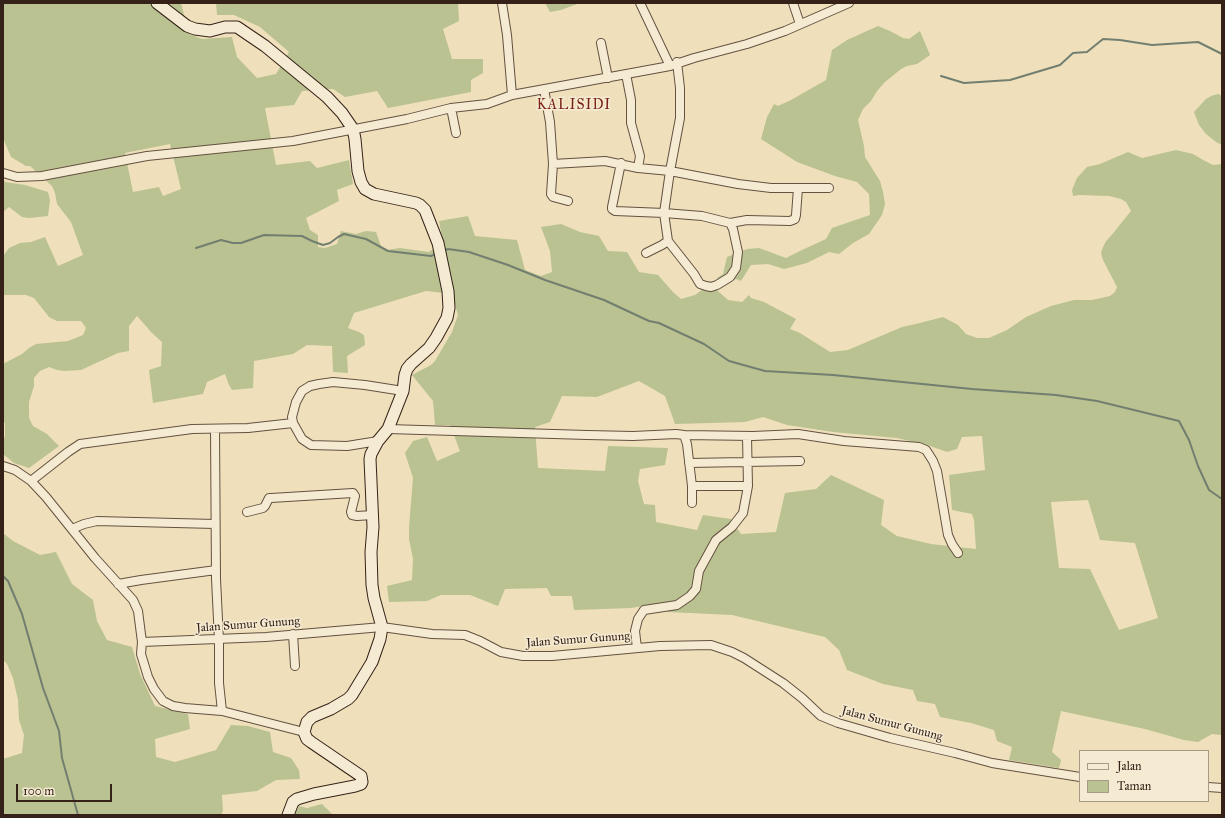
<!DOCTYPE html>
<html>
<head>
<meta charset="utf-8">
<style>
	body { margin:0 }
	#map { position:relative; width:1225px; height:818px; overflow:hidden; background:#efe0bb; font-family:"IM FELL Great Primer",serif }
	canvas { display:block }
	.frame { position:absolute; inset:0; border:4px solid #352118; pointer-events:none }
	.legend { position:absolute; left:1079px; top:750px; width:130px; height:52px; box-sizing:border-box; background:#f5ebd3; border:1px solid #a89a88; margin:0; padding:5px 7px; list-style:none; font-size:12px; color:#352118 }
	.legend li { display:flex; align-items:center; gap:8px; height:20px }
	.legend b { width:20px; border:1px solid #a89a88 }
	.scale { position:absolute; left:16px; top:784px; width:96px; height:18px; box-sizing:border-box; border:2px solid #352118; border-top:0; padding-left:5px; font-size:12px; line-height:14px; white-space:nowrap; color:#352118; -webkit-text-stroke:3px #f5ebd3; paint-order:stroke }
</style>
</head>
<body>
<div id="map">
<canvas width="1225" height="818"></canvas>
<div class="frame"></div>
<ul class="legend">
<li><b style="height:5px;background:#f5ebd3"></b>Jalan</li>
<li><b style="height:11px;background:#b9c290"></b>Taman</li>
</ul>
<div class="scale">100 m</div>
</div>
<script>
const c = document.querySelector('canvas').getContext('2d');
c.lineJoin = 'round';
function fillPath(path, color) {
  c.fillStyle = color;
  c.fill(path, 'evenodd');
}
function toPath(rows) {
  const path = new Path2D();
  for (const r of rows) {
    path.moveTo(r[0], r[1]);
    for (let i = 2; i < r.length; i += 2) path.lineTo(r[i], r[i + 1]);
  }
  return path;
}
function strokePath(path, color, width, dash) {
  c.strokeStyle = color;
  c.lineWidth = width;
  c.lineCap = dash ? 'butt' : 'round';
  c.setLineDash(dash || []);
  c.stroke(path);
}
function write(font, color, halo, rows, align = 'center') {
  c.font = font + ' "IM FELL Great Primer",serif';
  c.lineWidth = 3;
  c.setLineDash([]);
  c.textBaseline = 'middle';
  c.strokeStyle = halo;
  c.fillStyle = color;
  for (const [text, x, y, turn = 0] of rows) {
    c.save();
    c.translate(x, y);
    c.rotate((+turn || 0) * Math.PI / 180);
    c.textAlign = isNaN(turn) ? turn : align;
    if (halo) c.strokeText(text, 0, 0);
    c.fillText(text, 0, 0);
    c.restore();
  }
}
const green = toPath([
	[3,3,181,3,189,34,202,39,232,37,237,57,257,78,276,74,289,52,260,27,234,15,217,15,216,3,458,3,459,21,443,29,452,59,483,59,483,73,471,80,471,92,388,108,377,91,345,97,333,89,302,91,294,105,265,108,276,165,310,161,317,168,349,160,353,184,337,190,339,201,306,218,310,230,318,235,318,247,325,248,337,244,341,231,356,234,366,231,376,232,381,246,387,250,400,248,429,252,443,242,439,221,468,216,475,236,517,240,525,270,541,276,552,272,550,251,541,227,561,224,580,232,599,236,608,251,627,252,639,272,658,275,673,292,681,299,695,295,710,284,728,300,742,302,749,295,751,298,764,302,796,319,790,329,800,333,830,352,848,350,902,327,920,323,943,317,958,325,966,334,977,338,989,338,1007,330,1026,317,1051,306,1074,300,1092,300,1110,296,1115,292,1117,287,1103,260,1101,253,1103,247,1106,241,1110,237,1131,211,1126,202,1121,199,1109,196,1079,195,1073,196,1072,190,1077,178,1087,167,1100,164,1128,152,1142,158,1176,150,1193,154,1203,160,1213,165,1222,164,1222,735,1212,734,1198,742,1184,740,1145,729,1061,711,1052,752,1061,760,1059,768,1009,760,1012,747,997,741,994,730,971,723,940,717,935,704,917,701,913,690,883,684,847,670,839,650,825,637,732,615,668,612,661,603,631,608,574,610,572,596,551,596,547,588,505,589,498,606,470,595,441,595,427,601,389,602,387,586,412,580,413,559,409,539,409,527,413,478,405,453,413,441,427,437,437,461,460,451,450,425,435,425,433,401,412,375,431,365,435,361,452,332,458,315,452,294,426,291,354,313,348,328,359,332,364,335,365,345,347,356,348,373,333,372,332,346,307,345,293,354,254,361,253,388,232,390,229,385,225,374,207,382,203,394,153,403,149,370,161,366,162,342,152,333,137,316,129,326,129,351,118,353,81,370,65,371,57,370,49,367,40,371,34,378,34,386,29,402,29,418,33,426,47,434,59,446,29,468,14,463,3,454,3,439,5,437,5,423,3,421,3,364,22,354,29,348,36,344,68,341,83,335,86,328,81,321,57,321,49,317,34,298,26,295,3,295,3,256,9,248,20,243,31,242,45,237,58,266,83,255,71,222,57,204,55,193,52,186,30,166,26,166,11,157,3,138],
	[170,144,181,189,163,196,159,187,133,192,125,153],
	[639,381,665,396,675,424,745,422,763,417,787,425,833,432,897,438,930,446,947,452,957,449,962,437,982,436,985,470,949,475,952,510,972,514,974,520,976,549,931,544,897,536,881,525,884,500,831,475,816,489,785,493,776,532,741,534,731,519,703,515,697,530,656,522,655,505,644,504,638,481,640,469,665,465,668,448,608,446,605,471,538,468,535,427,550,422,562,396,597,397],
	[1088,500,1100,540,1135,543,1158,618,1119,630,1090,569,1059,568,1051,502],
	[545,3,580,3,561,10,550,12],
	[878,26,890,31,903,38,909,39,920,31,930,55,917,64,907,66,901,69,885,82,877,91,871,101,863,109,858,120,864,146,865,157,880,181,883,192,885,204,882,215,869,234,853,243,839,254,829,252,807,263,784,269,768,264,751,265,741,281,736,279,723,286,717,278,723,274,727,257,747,249,759,248,786,258,802,250,826,239,832,228,870,215,869,194,857,182,835,176,797,162,761,139,767,117,774,104,778,106,791,100,826,80,832,50,847,40],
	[1218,94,1222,96,1222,145,1216,142,1206,134,1199,125,1194,112,1206,99,1211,96],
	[3,178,5,182,25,185,48,192,50,200,48,216,29,218,22,217,9,207,3,212],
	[3,533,13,541,40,555,56,552,72,584,93,600,97,621,107,640,132,647,140,674,155,706,188,714,190,729,155,739,156,757,175,762,216,750,231,725,248,726,270,732,273,752,291,758,299,770,300,779,276,780,257,791,222,795,223,811,221,815,3,815,3,759,22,753,24,735,19,720,18,700,13,678,7,664,3,660],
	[322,804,332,814,335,815,294,815,299,806,307,808]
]);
const stream = toPath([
	[941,76,964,83,1010,80,1060,65,1073,53,1087,52,1103,39,1120,40,1152,45,1198,42,1222,54],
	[196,248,221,240,233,243,241,243,264,235,302,236,312,241,323,245,330,243,338,237,344,234,366,239,388,251,431,256,437,253],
	[443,251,448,249,469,252,508,265,545,280,604,300,649,321,659,323,704,344,729,361,765,371,833,375,972,389,1056,395,1097,401,1179,421,1189,440,1198,466,1209,490,1222,499],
	[3,576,8,581,22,614,43,688,59,731,62,758,78,815]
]);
const street = toPath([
	[502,3,507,35,512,95],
	[640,3,670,66],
	[793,3,800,24],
	[601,43,608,78],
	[626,74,631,100,631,123,640,156,638,168],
	[544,89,550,122,553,164,551,194,553,197,568,201],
	[451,108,456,133],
	[621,163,612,207,612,209,615,211,664,213,702,216,730,223,733,229,738,252,736,268,730,277,717,285,711,287,706,286,700,284,694,274,668,241,664,213,670,171,680,118,680,88,677,62],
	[553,164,605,161,638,168,670,171,738,184,771,188,829,188],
	[3,173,17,177,42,176,147,156,293,141,407,119,451,108,487,104,512,95,670,66,694,58,747,44,785,31,849,3],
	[730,223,747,220,790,221,795,219,796,215,798,188],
	[646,253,662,245,668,241],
	[293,423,302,439,311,445,347,446,378,441],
	[215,429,216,579,219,640,219,683,222,711,304,732],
	[388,429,587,435,633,436,676,434,684,435,687,444,692,486,692,503],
	[684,435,753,436,798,434,844,441,919,447,926,450,933,461,937,471,948,535,952,544,958,553],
	[689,463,800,461],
	[3,466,15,470,31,481,46,497,95,558,133,600,138,611,142,642,266,637,382,627,432,634,465,635,480,641,501,652,523,656,552,656,660,646,711,645,732,652,744,658,783,683,802,698,821,716,838,723,890,738,955,753,992,763,1080,777],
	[31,481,68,452,80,444,192,429,248,428,293,423,292,417,296,402,302,391,310,386,319,384,333,382,365,385,403,391],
	[692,486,748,486],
	[247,512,263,508,265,506,269,498,271,498,353,493,355,496,351,512,352,515,357,516,373,515],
	[72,529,84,524,97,521,215,524],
	[118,584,141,580,216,570],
	[293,634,295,666],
	[142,642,141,654,148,677,154,689,163,701,173,706,185,708,222,711],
	[637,648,635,631,638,619,644,610,677,605,690,596,696,589,699,571,716,540,732,527,743,513,748,486,747,436],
	[1208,787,1222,788]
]);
const secondary = toPath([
	[157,3,187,26,195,29,210,31,225,27,237,27,265,46,327,97,342,113,353,129,355,139,358,171,361,182,365,189,374,194,416,203,420,205,425,210,438,243,448,291,449,308,447,318,436,338,429,348,411,364,407,369,405,375,403,391,388,429,378,441,371,454,370,459,373,527,371,552,372,585,374,598,382,627,380,639,372,662,352,695,348,699,331,709,312,717,307,722,304,732,307,739,311,742,361,776,362,782,361,784,355,786,314,794,297,799,293,802,288,815]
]);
const streetNames = [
	["Jalan Sumur Gunung",248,625,-4],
	["Jalan Sumur Gunung",578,640,-4],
	["Jalan Sumur Gunung",892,724,15]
];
const quarterNames = [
	["KALISIDI",574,106]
];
fillPath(green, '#b9c290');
strokePath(stream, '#727f70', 2);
strokePath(street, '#645141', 10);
strokePath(secondary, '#352118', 13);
strokePath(street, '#f5ebd3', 8);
strokePath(secondary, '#f5ebd3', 11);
write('12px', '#352118', '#f5ebd3', streetNames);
c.letterSpacing = '1px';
write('14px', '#7a1f14', '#f5ebd3', quarterNames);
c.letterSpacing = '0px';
</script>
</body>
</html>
